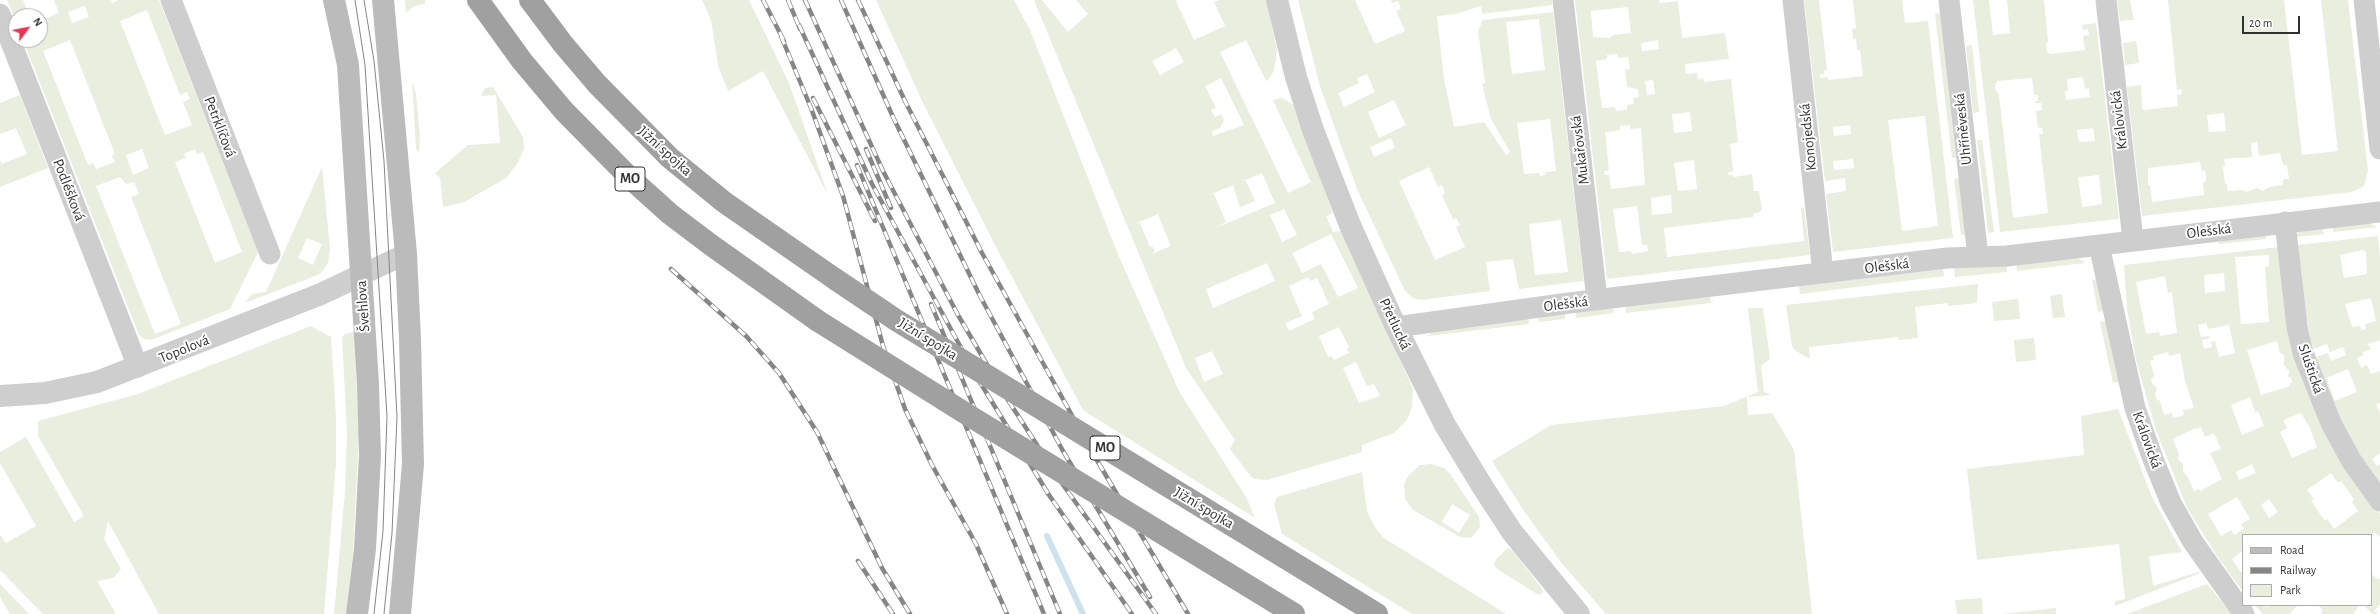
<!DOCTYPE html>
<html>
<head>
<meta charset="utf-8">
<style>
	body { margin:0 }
	#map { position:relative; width:2380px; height:614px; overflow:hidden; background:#fff; font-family:"Alegreya Sans",sans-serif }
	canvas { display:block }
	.legend { position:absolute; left:2242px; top:534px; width:130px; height:72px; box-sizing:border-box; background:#fff; border:1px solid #adadad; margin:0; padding:5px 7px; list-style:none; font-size:12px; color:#313131 }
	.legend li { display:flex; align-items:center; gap:8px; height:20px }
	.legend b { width:20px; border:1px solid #adadad }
	.north { position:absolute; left:8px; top:8px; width:40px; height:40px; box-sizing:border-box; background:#fff; border:1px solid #adadad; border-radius:50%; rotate:58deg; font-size:11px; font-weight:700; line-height:16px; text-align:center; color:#313131 }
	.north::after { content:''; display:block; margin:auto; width:14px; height:18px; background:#e93350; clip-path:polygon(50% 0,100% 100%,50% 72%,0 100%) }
	.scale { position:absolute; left:2242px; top:16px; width:58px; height:18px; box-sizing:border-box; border:2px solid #313131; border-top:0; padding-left:5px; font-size:12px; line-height:14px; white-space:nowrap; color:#313131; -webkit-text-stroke:3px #fff; paint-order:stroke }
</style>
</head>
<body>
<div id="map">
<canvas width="2380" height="614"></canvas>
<ul class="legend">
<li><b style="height:5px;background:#bbb"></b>Road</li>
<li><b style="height:5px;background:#868686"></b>Railway</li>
<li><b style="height:11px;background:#e9eedf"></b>Park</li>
</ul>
<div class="north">N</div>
<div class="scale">20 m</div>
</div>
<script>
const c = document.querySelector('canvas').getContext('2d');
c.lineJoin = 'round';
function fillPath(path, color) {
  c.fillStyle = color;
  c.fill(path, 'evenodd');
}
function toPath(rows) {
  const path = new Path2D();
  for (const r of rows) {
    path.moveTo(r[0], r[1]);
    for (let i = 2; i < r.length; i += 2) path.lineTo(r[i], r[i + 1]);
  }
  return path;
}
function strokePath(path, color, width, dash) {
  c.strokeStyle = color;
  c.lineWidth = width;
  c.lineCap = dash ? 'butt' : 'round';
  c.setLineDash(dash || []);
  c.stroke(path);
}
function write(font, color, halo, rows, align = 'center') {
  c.font = font + ' "Alegreya Sans",sans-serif';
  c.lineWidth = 4;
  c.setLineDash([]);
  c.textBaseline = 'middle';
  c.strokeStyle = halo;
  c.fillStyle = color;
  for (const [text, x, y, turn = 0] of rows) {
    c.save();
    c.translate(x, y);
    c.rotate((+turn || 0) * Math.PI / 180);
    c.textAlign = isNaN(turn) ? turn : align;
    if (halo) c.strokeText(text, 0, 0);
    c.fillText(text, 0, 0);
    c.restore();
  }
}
const green = toPath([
	[7,0,23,0,29,16,16,16,16,22],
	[54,0,111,0,112,3,119,0,159,0,258,252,230,309,151,340,144,339,139,335,23,40,40,40,40,21,59,13],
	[85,6,89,17,72,23,68,12],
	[147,10,180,95,187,92,190,99,183,102,192,125,165,135,120,21],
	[70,40,115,154,112,156,115,162,96,169,93,163,88,165,43,51],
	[142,149,149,168,133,175,126,155],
	[195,149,197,154,203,152,242,252,215,263,175,162,186,158,184,154],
	[120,177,126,184,134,182,139,194,131,197,181,324,155,334,96,186],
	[405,0,425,0,425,4,414,6,406,13],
	[702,0,749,0,789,83,828,195,763,71,728,91,718,65,711,20],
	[876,0,1014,0,1030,30,1117,252,1180,393,1246,497,1255,518,1083,410,995,245,923,103],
	[1034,0,1042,0,1068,32,1088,14,1076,0,1178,0,1176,1,1194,40,1225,26,1214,2,1219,0,1266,0,1277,50,1274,71,1269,79,1266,81,1246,40,1220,52,1288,193,1311,182,1273,100,1282,98,1294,105,1333,213,1326,216,1333,232,1341,231,1413,389,1412,407,1407,420,1394,433,1362,445,1362,452,1267,480,1254,479,1249,474,1230,449,1235,440,1186,368],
	[1176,48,1184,62,1160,75,1152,61],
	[1221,78,1244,125,1213,136,1212,131,1220,128,1224,120,1221,114,1215,117,1211,110,1216,108,1205,86],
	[1262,173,1275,203,1213,229,1226,222,1214,194,1209,195,1233,185,1240,207,1255,201,1246,181,1243,181],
	[1284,209,1297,235,1282,242,1270,215],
	[1159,214,1158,215,1171,246,1152,254,1155,251,1153,247,1150,247,1140,223,1134,224],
	[1331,234,1358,288,1338,297,1321,264,1302,273,1292,253],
	[1267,263,1275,281,1213,308,1206,289],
	[1308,277,1310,281,1317,278,1329,304,1312,312,1315,319,1289,331,1285,323,1302,316,1289,286],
	[1339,327,1349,347,1347,349,1349,353,1334,360,1331,356,1328,357,1319,336],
	[1212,351,1223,374,1204,382,1195,358],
	[1356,362,1367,386,1374,384,1380,396,1359,403,1343,368],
	[1298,0,1355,0,1375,44,1405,31,1396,11,1401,9,1398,1,1392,3,1391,0,1552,0,1552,5,1482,14,1481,6,1456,14,1437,16,1444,79,1454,127,1484,122,1506,155,1510,152,1491,119,1482,84,1485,83,1478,31,1483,20,1553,12,1584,281,1519,289,1513,259,1486,262,1490,291,1421,300,1413,298,1405,291,1358,191,1343,151,1320,86],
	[1539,19,1545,70,1512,74,1506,22],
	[1367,74,1375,92,1344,107,1338,93,1359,83,1357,78],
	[1394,100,1406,125,1379,138,1368,112],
	[1550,119,1556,171,1545,172,1545,175,1540,176,1539,173,1524,174,1517,123],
	[1391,138,1395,148,1374,157,1370,147],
	[1429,167,1438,187,1442,185,1445,193,1442,195,1453,219,1456,218,1460,225,1456,227,1465,247,1435,260,1399,181],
	[1561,220,1568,272,1535,275,1529,224],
	[1575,0,1659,0,1660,3,1688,0,1678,1,1682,38,1725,33,1729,59,1685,64,1686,74,1697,73,1698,79,1703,78,1704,82,1731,79,1738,142,1748,141,1730,144,1733,171,1728,172,1728,175,1733,175,1734,177,1752,174,1754,191,1759,191,1762,209,1760,212,1753,214,1753,217,1664,228,1667,257,1804,241,1801,208,1804,208,1810,255,1607,279],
	[1628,7,1631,33,1613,35,1610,38,1593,37,1591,11],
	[1658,40,1659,49,1642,51,1641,43],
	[1617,54,1618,58,1628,57,1630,69,1625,70,1627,87,1638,89,1639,97,1633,98,1634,104,1627,105,1627,110,1616,111,1615,107,1602,108,1596,61,1607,59,1607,55],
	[1653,80,1655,94,1647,95,1645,81],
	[1690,112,1692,131,1674,133,1672,114],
	[1630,125,1630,129,1641,128,1645,185,1611,189,1609,175,1605,175,1604,171,1609,170,1605,132,1620,130,1620,126],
	[1694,160,1697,189,1678,191,1674,163],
	[1671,195,1672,213,1652,215,1651,198],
	[1637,206,1642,245,1647,245,1648,251,1632,254,1631,251,1619,252,1613,209],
	[1804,0,1819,0,1827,70,1824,70,1824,74,1820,74,1820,78,1828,77,1828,80,1863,76,1860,50,1857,50,1856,39,1853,39,1852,29,1856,28,1853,0,1902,0,1905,23,1928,21,1953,238,1833,252,1826,194,1846,191,1845,178,1825,181],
	[1925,116,1938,226,1902,231,1888,120],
	[1850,125,1851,134,1834,136,1833,127],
	[1853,159,1854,168,1834,170,1833,161],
	[1973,0,1989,0,1993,35,2010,33,2007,0,2044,0,2048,42,2046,43,2047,51,2050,54,2085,50,2083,36,2089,35,2088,29,2083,30,2082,25,2096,23,2119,219,2000,232],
	[2083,77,2085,89,2089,88,2090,97,2066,100,2065,91,2068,91,2067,79],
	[2032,78,2034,95,2038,95,2038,101,2035,101,2035,103,2041,103,2042,110,2036,111,2038,128,2042,128,2043,134,2039,134,2048,213,2013,218,1999,95,1995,88,1997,81],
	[2093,128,2095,141,2079,142,2077,130],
	[2099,175,2102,204,2082,207,2078,177],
	[2117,0,2130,0,2134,20,2120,21],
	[2168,0,2284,0,2302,155,2338,151,2321,0,2348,0,2368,171,2364,186,2352,192,2142,216,2127,87,2141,85,2142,108,2144,110,2178,106,2177,95,2182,94,2181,89,2177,90],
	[2224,113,2226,131,2209,132,2207,115],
	[2257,142,2259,156,2280,153,2283,165,2287,165,2289,179,2283,179,2283,185,2269,187,2263,191,2257,188,2247,192,2242,190,2228,191,2227,184,2225,184,2223,167,2225,166,2224,159,2252,157,2251,143],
	[2200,162,2202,171,2205,170,2206,178,2206,182,2203,183,2204,195,2152,202,2150,185,2148,185,2148,168],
	[1940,13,1956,158,1952,158,1935,14],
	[2136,41,2139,63,2125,65,2123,43],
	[1972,45,1979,112,1973,113,1966,46],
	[412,81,416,94,420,136,419,152,416,149],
	[493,87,523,137,524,149,517,164,506,178,464,202,443,207,440,178,435,173,468,145,500,143,496,95,481,96,485,88],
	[20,95,48,168,0,187,0,161,2,164,27,154,16,128,0,134,0,103],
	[1977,140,1982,140,1994,232,1988,233],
	[322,167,330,249,328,263,322,272,315,276,245,303,252,294,266,292],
	[307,238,322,244,313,265,298,258],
	[1959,178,1966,235,1961,235,1954,179],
	[2368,223,2377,227,2333,232,2333,224],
	[2322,225,2324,234,2295,237,2300,231],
	[2266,232,2266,239,2219,244,2219,238],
	[2378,236,2380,258,2380,340,2368,344,2370,348,2373,348,2363,352,2363,355,2357,358,2361,368,2367,365,2371,374,2380,371,2380,403,2376,405,2380,412,2380,453,2372,459,2377,466,2380,464,2380,486,2364,463,2336,410,2316,357,2328,353,2331,361,2346,355,2343,347,2330,352,2327,344,2313,349,2303,303,2297,245],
	[2363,250,2366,252,2367,274,2344,278,2340,255],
	[2371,298,2376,321,2365,324,2366,329,2362,330,2360,326,2352,327,2345,304],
	[2348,369,2357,392,2335,401,2326,378],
	[2279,247,2285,315,2357,484,2380,514,2380,537,2374,532,2371,536,2243,535,2243,550,2232,559,2241,572,2243,571,2243,592,2217,556,2187,508,2156,430,2136,360,2127,309,2124,265],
	[2269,255,2269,266,2265,267,2269,322,2241,324,2235,257],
	[2224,273,2225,291,2205,293,2204,275],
	[2165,276,2168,293,2172,292,2177,333,2160,336,2159,332,2146,334,2136,282],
	[2206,323,2208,329,2229,325,2235,353,2219,357,2215,341,2211,342,2212,347,2204,349,2202,340,2210,338,2209,336,2201,337,2198,325],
	[2277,341,2280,353,2284,355,2284,365,2289,371,2288,377,2291,377,2292,382,2290,383,2290,386,2261,395,2247,350],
	[2168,352,2169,356,2180,353,2185,381,2194,408,2183,410,2184,415,2173,418,2172,413,2164,415,2160,401,2156,399,2155,393,2157,390,2156,387,2153,385,2151,379,2154,376,2150,361,2154,360,2153,356],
	[2250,397,2255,412,2258,411,2264,426,2242,435,2231,405],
	[2301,413,2310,428,2317,447,2292,458,2280,432,2287,428,2283,420],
	[2201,427,2205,437,2214,433,2221,449,2210,453,2222,479,2200,491,2199,489,2194,491,2188,477,2183,472,2183,464,2178,459,2179,454,2173,439,2195,428,2196,429],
	[2252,464,2256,473,2239,480,2236,472],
	[2331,473,2338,483,2341,481,2354,499,2352,502,2358,511,2334,529,2327,519,2325,521,2311,501,2314,499,2307,490],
	[2237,497,2250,519,2241,524,2244,529,2234,535,2231,530,2221,536,2208,514],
	[2269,499,2278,512,2269,518,2261,505],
	[2078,258,2085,263,2017,271,2016,261],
	[2007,262,2007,272,1955,277,1954,267],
	[1943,269,1944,276,1800,294,1799,286],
	[2097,279,2105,311,2098,312,2092,280],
	[1978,284,1977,303,1948,306,1948,303,1915,307,1918,338,1899,340,1898,337,1809,347,1810,359,1796,351,1792,346,1786,305],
	[2062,294,2065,317,2053,318,2050,296],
	[1710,296,1711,303,1626,313,1626,305],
	[2018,299,2020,319,1994,321,1992,302],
	[1613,306,1614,313,1576,318,1576,311],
	[1748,308,1763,308,1770,359,1761,366,1764,392,1771,395,1747,397,1748,415,1772,413,1794,450,1812,614,1606,614,1560,561,1524,511,1492,461,1551,425,1724,406,1758,392],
	[1565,312,1565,319,1539,322,1538,316],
	[1528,317,1529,324,1428,336,1433,331],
	[2107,321,2121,381,2113,383,2100,322],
	[311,326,331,337,336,416,336,464,324,614,159,614,108,521,104,539,121,569,113,578,97,581,116,614,43,614,0,570,0,535,6,543,36,526,0,463,0,452,26,437,74,522,84,516,38,436,38,421,138,394],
	[354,332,359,434,353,553,346,614,334,614,345,492,347,433,342,337,345,334],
	[2034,338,2036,360,2016,362,2014,340],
	[2118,409,2152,497,2182,552,2149,556,2153,586,2198,572,2200,573,2115,606,2115,601,2125,599,2119,544,1977,560,1967,469,2084,455,2081,416],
	[1431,464,1444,468,1451,475,1479,517,1480,527,1471,538,1460,537,1413,510,1405,499,1404,484,1408,476,1420,465],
	[1452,504,1470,515,1459,533,1442,522],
	[1362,472,1367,512,1376,529,1384,538,1506,614,1412,614,1282,534,1274,504,1277,497],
	[1508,548,1513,551,1541,587,1543,591,1541,595,1537,594,1496,568,1494,564,1497,558],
	[2371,574,2380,580,2380,604,2374,611,2378,614,2373,614,2363,605,2371,605],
	[0,584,29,614,10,614,0,597],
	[2207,584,2232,614,2127,614],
	[1982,598,1983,614,1957,614,1955,600],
	[2255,605,2268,607,2271,605,2298,605,2289,614,2263,614],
	[2318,605,2360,605,2353,614,2322,614,2321,612,2323,610],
	[2056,608,2056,614,2003,614]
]);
const stream = toPath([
	[1047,536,1083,614]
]);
const minor = toPath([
	[171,0,270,254],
	[1563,0,1597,300],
	[1793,0,1823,273],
	[1949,0,1978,257],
	[2106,0,2133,240],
	[2364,0,2380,149],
	[0,14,138,367],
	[2285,222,2297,327,2303,353,2331,423,2351,460,2380,501],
	[2099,245,2135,408,2153,459,2171,503,2193,542,2244,614],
	[361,275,406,254],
	[1396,327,1569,303,1947,258,2007,256,2380,212]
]);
const tertiary = toPath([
	[1277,0,1296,77,1313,130,1350,225,1396,327,1445,425,1484,489,1512,532,1579,614],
	[0,396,45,393,97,382,321,294,361,275]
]);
const secondary = toPath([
	[334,0,348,65,368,384,370,455,365,549,357,614],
	[383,0,406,254,410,339,413,464,400,614]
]);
const trunk = toPath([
	[478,0,522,61,564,111,630,178,670,214,711,245,818,321],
	[530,0,563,44,597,84,670,158,724,202,835,279]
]);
const tram = toPath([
	[355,0,365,65,387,416,383,531,374,614],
	[364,0,374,61,384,161,397,417,392,533,384,614]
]);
const rail = toPath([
	[763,0,784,41],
	[788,0,800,29],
	[805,0,883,171,958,315,1006,397,1061,482,1156,614],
	[841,0,893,117,979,294,1063,451,1150,597],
	[858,0,905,101,982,253,1095,457,1188,614],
	[799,25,872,184,978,379,1049,495,1132,614],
	[781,36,811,108,843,196,883,346,905,409,932,465,976,544,1007,614],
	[813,98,875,221],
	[866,149,891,208],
	[857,165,1044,614],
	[671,269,746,336,779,373,817,432,882,568,910,614],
	[931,304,1060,614],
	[858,561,893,614]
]);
const trunkBridge = toPath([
	[835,279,896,320,1377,614],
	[818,321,973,418,1294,614]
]);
const shields = [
	[630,179,30],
	[1105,448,30]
];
const shieldNames = [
	["MO",630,179],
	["MO",1105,448]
];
const streetNames = [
	["Královická",2119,120,-97],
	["Petrklíčová",220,127,69],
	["Uhříněveská",1963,129,-96],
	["Konojedská",1808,137,-96],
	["Mukařovská",1580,150,-97],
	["Jižní spojka",665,151,42],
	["Podléšková",69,190,69],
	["Olešská",2209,231,-7],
	["Olešská",1887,266,-7],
	["Olešská",1566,304,-7],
	["Švehlova",363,306,-94],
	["Přetlucká",1395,324,65],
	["Jižní spojka",928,339,32],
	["Topolová",184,349,-22],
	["Sluštická",2311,369,71],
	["Královická",2147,440,70],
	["Jižní spojka",1204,508,31]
];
fillPath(green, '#e9eedf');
strokePath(stream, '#cce3ee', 6);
strokePath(minor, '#cecece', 21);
strokePath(tertiary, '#cecece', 22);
strokePath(secondary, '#bbb', 22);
strokePath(trunk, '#a0a0a0', 22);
strokePath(tram, '#868686', 1);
strokePath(rail, '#868686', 4.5);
strokePath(rail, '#fff', 3, [9]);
strokePath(trunkBridge, '#a0a0a0', 22);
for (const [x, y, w] of shields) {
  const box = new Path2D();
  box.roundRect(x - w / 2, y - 12, w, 24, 3);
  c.fillStyle = '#fff';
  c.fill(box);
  strokePath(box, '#313131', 1);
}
write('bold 14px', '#313131', null, shieldNames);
write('15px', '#313131', '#fff', streetNames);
</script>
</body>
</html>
